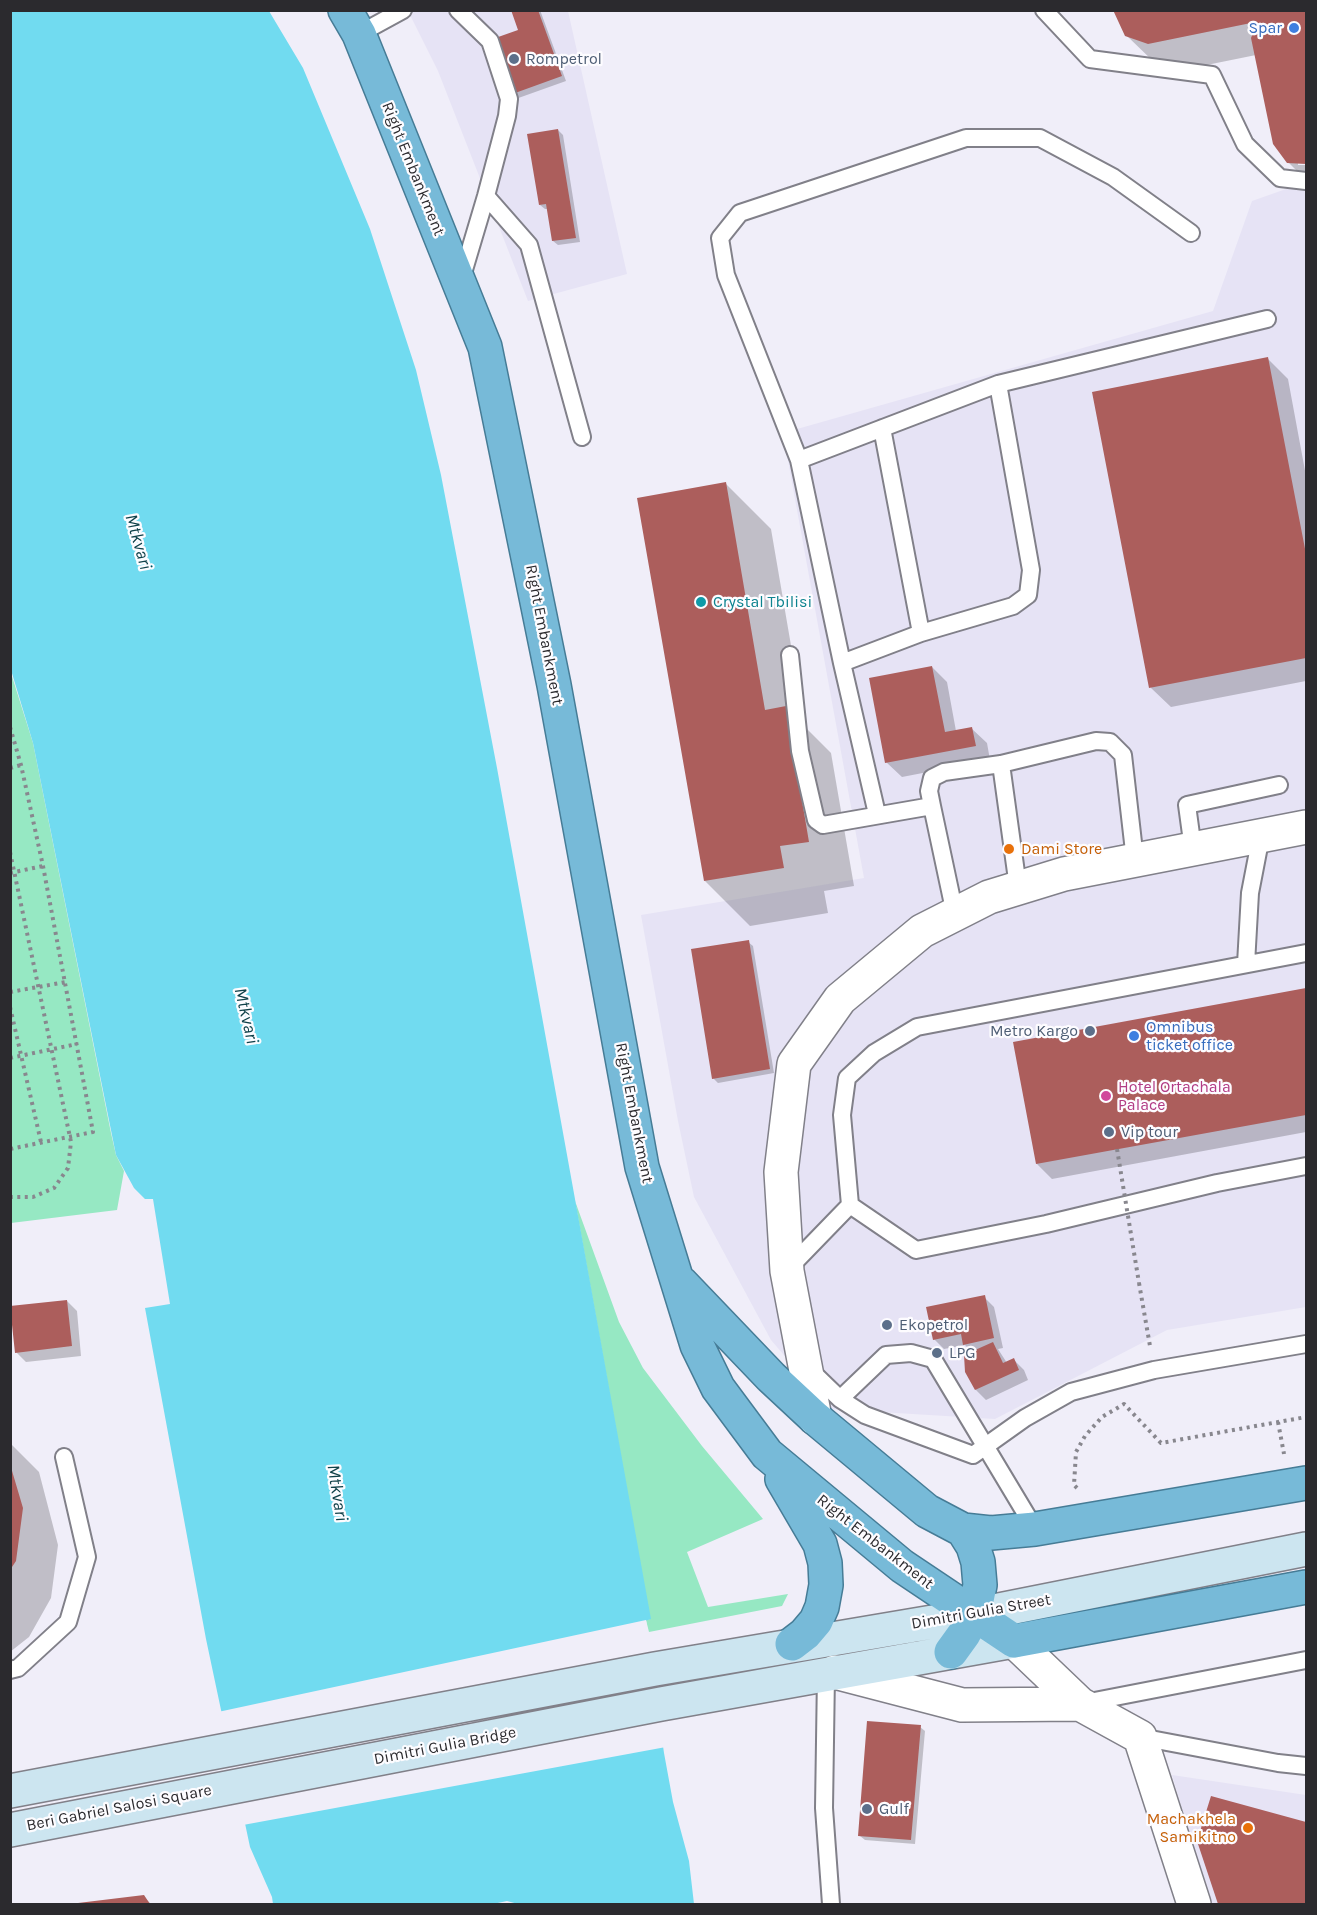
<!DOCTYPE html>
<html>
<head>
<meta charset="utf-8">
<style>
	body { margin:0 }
	#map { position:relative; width:1317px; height:1915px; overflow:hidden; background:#f0eef9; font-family:Karla,sans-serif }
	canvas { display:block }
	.frame { position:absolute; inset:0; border:12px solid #2b2a2e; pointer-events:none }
</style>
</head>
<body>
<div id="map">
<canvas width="1317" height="1915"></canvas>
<div class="frame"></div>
</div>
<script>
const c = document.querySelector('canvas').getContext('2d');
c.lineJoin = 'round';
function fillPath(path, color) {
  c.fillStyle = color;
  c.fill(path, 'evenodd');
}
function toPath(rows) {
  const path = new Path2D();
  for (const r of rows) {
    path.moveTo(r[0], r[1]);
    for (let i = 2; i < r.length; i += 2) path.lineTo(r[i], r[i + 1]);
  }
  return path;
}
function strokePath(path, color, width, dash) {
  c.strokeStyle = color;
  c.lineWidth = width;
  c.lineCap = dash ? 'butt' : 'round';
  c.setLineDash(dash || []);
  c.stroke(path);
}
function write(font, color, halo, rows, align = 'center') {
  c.font = font + ' Karla,sans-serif';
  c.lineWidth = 4.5;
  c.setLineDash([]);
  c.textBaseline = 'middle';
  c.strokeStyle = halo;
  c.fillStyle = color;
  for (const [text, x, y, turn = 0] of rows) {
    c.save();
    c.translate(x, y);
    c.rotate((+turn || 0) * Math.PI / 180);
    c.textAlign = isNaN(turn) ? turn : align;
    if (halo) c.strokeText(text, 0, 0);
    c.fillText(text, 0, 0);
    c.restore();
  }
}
const built = toPath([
	[408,11,568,11,627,274,528,301,438,71],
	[1306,188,1306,1307,1167,1330,995,1419,830,1409,771,1340,694,1197,678,1121,641,915,864,878,783,433,1213,311,1252,201,1286,189],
	[1172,1775,1306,1795,1306,1904,1210,1904]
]);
const green = toPath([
	[10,670,33,743,111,1133,116,1155,124,1171,117,1210,11,1223],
	[575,1201,619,1322,643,1368,702,1446,763,1519,687,1552,708,1607,788,1594,782,1606,649,1632,646,1620,650,1619]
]);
const water = toPath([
	[10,11,269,11,303,68,370,229,416,370,441,475,497,768,651,1619,645,1621,664,1753,673,1802,689,1861,694,1904,518,1904,507,1901,493,1904,273,1904,272,1897,250,1847,206,1639,145,1308,170,1304,153,1199,145,1199,134,1188,116,1155,33,743,11,670]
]);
const pier = toPath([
	[646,1620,666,1747,243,1825,218,1712]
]);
const shadow = toPath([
	[513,10,540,10,566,81,510,101,520,31],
	[1114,10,1306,10,1306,162,1298,162,1298,165,1306,165,1306,180,1288,162,1256,55,1177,71,1155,63,1126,35],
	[558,130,563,135,580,242,558,245,553,241,548,209,545,209,540,205],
	[1268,359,1288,379,1306,476,1306,681,1171,707,1151,688],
	[726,484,771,529,805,727,831,753,854,886,824,891,828,913,750,926,705,881],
	[932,667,947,682,956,731,971,728,987,743,990,760,902,777,886,762],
	[748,942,753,946,774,1073,718,1083,713,1078],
	[1306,989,1306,1132,1052,1179,1037,1164,1015,1043],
	[984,1297,994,1307,1003,1348,998,1349,1007,1363,1014,1360,1024,1370,1028,1380,986,1400,976,1390,973,1353,965,1345,944,1349,934,1339],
	[67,1301,77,1311,81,1356,26,1362,16,1352],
	[10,1443,39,1472,58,1545,51,1598,29,1637,10,1652],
	[920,1727,925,1731,915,1844,865,1840,860,1836],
	[1212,1798,1306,1824,1306,1904,1219,1904,1199,1841],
	[143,1896,151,1904,79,1904]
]);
const building = toPath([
	[511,10,538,10,562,76,504,97,484,42,518,30],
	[1113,10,1306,10,1306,164,1287,163,1273,144,1251,38,1253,33,1251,23,1148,44,1125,36],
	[558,129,576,238,552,241,546,204,539,205,527,134],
	[1268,357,1306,554,1306,658,1149,688,1092,392],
	[726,482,765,710,786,706,809,842,780,846,784,868,704,881,637,498],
	[932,666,945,732,972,727,976,746,885,763,869,678],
	[749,940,770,1069,712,1079,691,949],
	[1306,988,1306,1115,1036,1164,1013,1042],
	[985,1295,994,1338,963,1345,961,1334,933,1340,926,1307],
	[67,1300,72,1346,15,1353,10,1306],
	[993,1342,1003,1363,1014,1358,1019,1370,975,1390,965,1372,964,1355],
	[10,1464,23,1508,16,1561,10,1570],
	[867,1721,921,1725,911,1840,858,1836],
	[1211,1796,1306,1822,1306,1904,1218,1904,1197,1841],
	[144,1895,150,1904,79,1904,78,1903]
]);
const path = toPath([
	[10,727,21,765,43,866,93,1132,10,1149],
	[10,768,21,765],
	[10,852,71,1142,68,1168,54,1188,33,1197,10,1197],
	[10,873,43,866],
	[10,992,66,982],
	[10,1007,41,1142],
	[10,1058,77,1044],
	[1139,1283,1150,1346],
	[1278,1422,1284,1454],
	[1077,1488,1074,1485,1076,1452,1085,1436,1102,1417,1124,1404,1161,1443,1306,1417]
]);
const service = toPath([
	[458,10,490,41,509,99,507,116,486,196,461,280],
	[1044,10,1090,59,1212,75,1245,144,1280,178,1306,181],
	[359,34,403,10],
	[486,196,529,245,582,437],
	[882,428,921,633],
	[799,460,998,384,1267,319],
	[790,655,800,751,816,820,823,825,932,806,955,914],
	[842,663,921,633,1013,606,1028,595,1031,570,998,384],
	[1001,764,1018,887],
	[932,806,929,791,932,778,944,772,1001,764,1096,741,1110,742,1123,755,1135,860],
	[877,814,842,663,799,460,726,275,720,238,740,213,966,138,1040,138,1113,177,1191,233],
	[1193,849,1187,805,1279,785],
	[1246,964,1250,893,1261,836],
	[850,1205,916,1250,1046,1224,1217,1183,1306,1166],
	[787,1270,850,1205,842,1115,847,1078,874,1053,917,1027,1306,953],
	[809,1369,840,1399,865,1415,973,1455,1025,1418,1071,1392,1154,1370,1306,1344],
	[840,1399,886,1355,911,1353,933,1359,1035,1529],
	[10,1670,18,1668,68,1622,87,1557,64,1457],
	[826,1674,824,1808,831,1904],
	[1084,1703,1306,1660],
	[1140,1737,1278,1763,1306,1766]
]);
const minor = toPath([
	[815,1418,787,1271,781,1172,794,1064,840,999,922,931,989,897,1064,874,1306,827],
	[1014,1641,1080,1704,1140,1737,1194,1904],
	[835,1672,962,1705,1080,1704]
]);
const secondary = toPath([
	[10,1791,655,1669,974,1615,1306,1549],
	[10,1830,661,1704,1014,1641]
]);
const trunk = toPath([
	[345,10,359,34,485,347,554,685,642,1167,697,1345,718,1388,767,1454,902,1566,1014,1641,1306,1587],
	[681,1283,771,1377,815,1418,927,1511,963,1530,991,1533,1035,1529,1306,1483],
	[782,1479,820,1544,825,1563,826,1585,822,1607,816,1621,805,1634,792,1644],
	[951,1652,964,1634,974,1615,980,1585,978,1562,973,1546,963,1530]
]);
const pathBridge = toPath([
	[1117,1149,1139,1283]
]);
const markers = [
	[1294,28,6,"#3f7fe0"],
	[514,59,6,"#5c6f8a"],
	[701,602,6,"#0f9aa8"],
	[1009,849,6,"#e8710a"],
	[1090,1031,6,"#5c6f8a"],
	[1134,1036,6,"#3f7fe0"],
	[1106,1096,6,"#d1479c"],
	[1109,1132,6,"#5c6f8a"],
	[887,1325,6,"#5c6f8a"],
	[937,1353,6,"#5c6f8a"],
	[867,1809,6,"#5c6f8a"],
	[1248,1828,6,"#e8710a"]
];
const shopNames = [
	["Spar",1282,28],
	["Omnibus",1146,1027,"left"],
	["ticket office",1146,1045,"left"]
];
const serviceNames = [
	["Rompetrol",526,59],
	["Metro Kargo",1078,1031,"right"],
	["Vip tour",1121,1132],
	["Ekopetrol",899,1325],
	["LPG",949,1353],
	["Gulf",879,1809]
];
const streetNames = [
	["Right Embankment",413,169,68],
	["Right Embankment",544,635,79],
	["Right Embankment",634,1113,79],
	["Right Embankment",875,1542,38],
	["Dimitri Gulia Street",981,1612,-10],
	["Dimitri Gulia Bridge",445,1746,-11],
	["Beri Gabriel Salosi Square",119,1808,-11]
];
const cultureNames = [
	["Crystal Tbilisi",713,602]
];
const foodNames = [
	["Dami Store",1021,849],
	["Machakhela",1236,1819,"right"],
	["Samikitno",1236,1837,"right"]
];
const hotelNames = [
	["Hotel Ortachala",1118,1087],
	["Palace",1118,1105]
];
const waterNames = [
	["Mtkvari",138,542,74],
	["Mtkvari",246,1016,77],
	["Mtkvari",337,1493,81]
];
fillPath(built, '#e6e3f5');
fillPath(green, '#96e8c3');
fillPath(water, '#71dbf0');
fillPath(pier, '#f0eef9');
fillPath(shadow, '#0003');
fillPath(building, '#ac5e5c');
strokePath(service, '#818089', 20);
strokePath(minor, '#818089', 36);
strokePath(secondary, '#818089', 36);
strokePath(trunk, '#467c96', 36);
strokePath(path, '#88878e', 4, [3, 4.5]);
strokePath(service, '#fff', 16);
strokePath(minor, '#fff', 33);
strokePath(secondary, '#cce5f0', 33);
strokePath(trunk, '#77bad8', 33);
strokePath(pathBridge, '#88878e', 4, [3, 4.5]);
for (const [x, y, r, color] of markers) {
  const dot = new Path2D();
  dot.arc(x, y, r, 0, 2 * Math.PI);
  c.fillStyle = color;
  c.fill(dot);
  strokePath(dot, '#fdfcff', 2);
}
write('16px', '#366cbe', '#fdfcff', shopNames, 'right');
write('16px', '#4e5e75', '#fdfcff', serviceNames, 'left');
write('16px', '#2b2a2e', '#fdfcff', streetNames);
write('16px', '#0d838f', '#fdfcff', cultureNames, 'left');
write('16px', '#c56008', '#fdfcff', foodNames, 'left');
write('16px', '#b23c85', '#fdfcff', hotelNames, 'left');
write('italic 18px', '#0f4149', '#fdfcff', waterNames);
</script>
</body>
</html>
